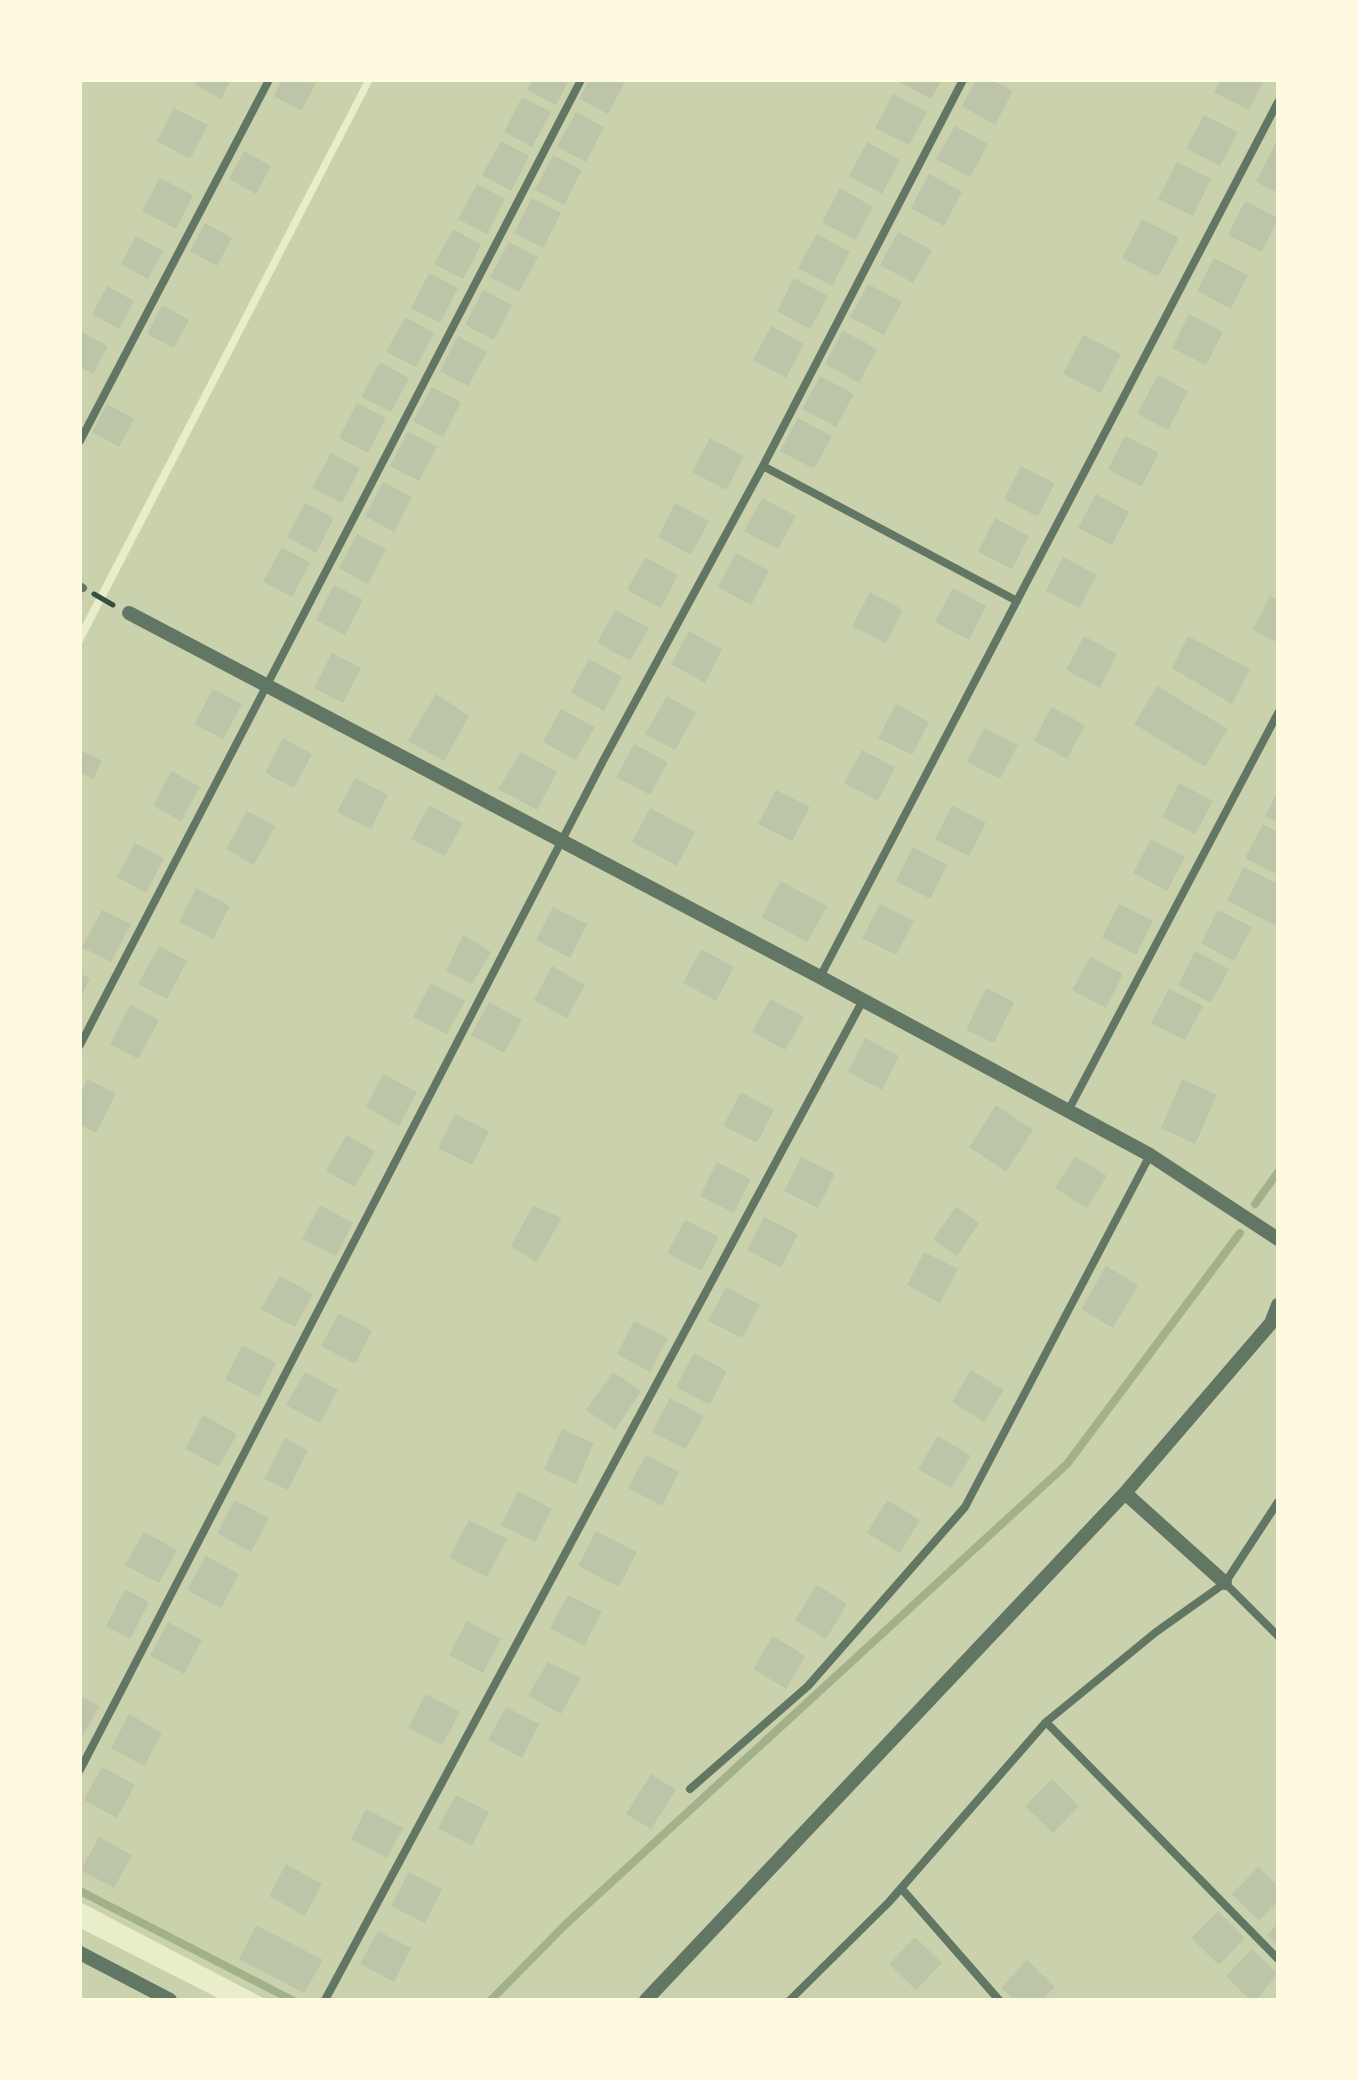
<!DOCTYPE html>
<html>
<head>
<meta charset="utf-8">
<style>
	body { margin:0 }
	#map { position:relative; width:1358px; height:2080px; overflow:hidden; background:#e9edc9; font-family:"Fira Sans Condensed",sans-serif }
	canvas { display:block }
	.frame { position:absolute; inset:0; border:82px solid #fefae0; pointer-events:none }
</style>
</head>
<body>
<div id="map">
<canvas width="1358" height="2080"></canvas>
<div class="frame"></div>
</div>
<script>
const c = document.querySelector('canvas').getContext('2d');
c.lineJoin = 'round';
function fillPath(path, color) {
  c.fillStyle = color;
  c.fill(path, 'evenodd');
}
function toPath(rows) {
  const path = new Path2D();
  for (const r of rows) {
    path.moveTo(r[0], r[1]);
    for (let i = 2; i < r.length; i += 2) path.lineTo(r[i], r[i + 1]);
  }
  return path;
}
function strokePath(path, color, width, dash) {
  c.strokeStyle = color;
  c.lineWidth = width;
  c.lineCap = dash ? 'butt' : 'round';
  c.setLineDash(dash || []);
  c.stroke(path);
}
const green = toPath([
	[80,80,365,80,80,629],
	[373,80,1278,80,1278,2000,267,2000,80,1902,80,647],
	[80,1928,222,2000,80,2000]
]);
const stream = toPath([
	[1255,1204,1278,1172],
	[80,1891,292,2000],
	[491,2000,567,1923,1067,1464,1240,1233]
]);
const building = toPath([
	[196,80,231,80,221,99,194,84],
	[282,80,316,83,301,111,274,96],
	[532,80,569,80,556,105,527,90],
	[589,80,626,80,608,114,579,99],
	[896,80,942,80,931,99],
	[976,80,992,80,1013,91,995,125,962,106],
	[1220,80,1264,80,1249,110,1214,92],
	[893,94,927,112,909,145,875,128],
	[522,97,551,112,532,147,504,132],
	[174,108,208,125,190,159,157,141],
	[576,112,604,127,586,162,557,147],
	[1204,115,1238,132,1220,166,1186,148],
	[955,126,988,144,970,177,936,159],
	[1278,138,1278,193,1256,182],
	[501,141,529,156,511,191,482,175],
	[867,142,900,160,882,194,849,176],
	[244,151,271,166,256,194,229,179],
	[553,155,582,170,564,205,535,190],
	[1177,162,1211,179,1193,216,1158,199],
	[929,174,962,192,944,226,911,208],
	[160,178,193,195,176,229,142,211],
	[477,184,505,199,487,234,458,219],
	[840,188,873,207,855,240,822,222],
	[532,198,561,213,543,248,514,233],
	[1245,201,1278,218,1262,252,1228,235],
	[1142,219,1179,238,1158,277,1122,258],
	[205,223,232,238,217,266,190,251],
	[453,229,481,245,463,279,434,264],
	[898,232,932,250,913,283,880,265],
	[817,234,850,252,832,286,798,268],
	[136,236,163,251,148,279,121,264],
	[509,242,538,257,519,292,490,277],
	[1214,258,1248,275,1231,309,1197,291],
	[429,273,458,288,440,323,411,308],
	[794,278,828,296,810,329,777,311],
	[868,284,902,302,884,335,850,317],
	[107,286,134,301,119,329,92,314],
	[483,290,512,305,494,340,465,325],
	[162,305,189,320,174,348,147,334],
	[1189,314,1223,332,1206,365,1172,348],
	[405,317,434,333,416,367,386,352],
	[771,326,804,344,786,378,753,360],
	[80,331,108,346,93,374,80,367],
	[843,331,877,349,859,383,825,364],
	[1083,335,1121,354,1101,393,1063,374],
	[458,336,487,352,468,386,440,371],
	[380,362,409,378,391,412,361,397],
	[1158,375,1188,391,1168,430,1137,414],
	[820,376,854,394,836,427,802,409],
	[432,387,461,402,443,437,413,421],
	[357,403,386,418,368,453,339,438],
	[107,404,134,419,119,447,92,432],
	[798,418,832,436,814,469,780,451],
	[408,431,437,447,419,481,390,466],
	[1125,436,1159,453,1141,487,1108,469],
	[710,438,744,456,726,490,692,472],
	[331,453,360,468,342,503,312,488],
	[1021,466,1055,483,1038,517,1004,499],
	[383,482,412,497,394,532,365,516],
	[1096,494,1129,512,1112,545,1078,528],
	[762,498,796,516,778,549,744,531],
	[305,503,334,518,316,553,287,537],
	[675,503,709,521,691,555,658,537],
	[995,518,1029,536,1012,569,978,552],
	[357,534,386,549,368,584,339,568],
	[282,547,310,563,292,597,263,582],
	[736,553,769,571,751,605,718,587],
	[645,557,678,575,661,608,627,590],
	[1063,557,1097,575,1079,608,1046,591],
	[334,585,363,600,345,635,316,620],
	[953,588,986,606,969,640,935,622],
	[870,592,903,610,886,643,852,626],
	[1270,596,1278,601,1278,643,1253,630],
	[615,610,649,628,630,661,597,643],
	[689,631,722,649,705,683,671,664],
	[1084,636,1117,654,1100,688,1066,670],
	[1188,636,1250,669,1232,704,1172,668],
	[332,653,361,668,343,703,314,688],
	[589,659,622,677,604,711,571,692],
	[1157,686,1228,729,1205,767,1134,724],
	[213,689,242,704,223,739,194,724],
	[436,694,469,716,444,761,408,741],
	[667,696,696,713,675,750,645,734],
	[896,704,929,722,912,755,878,738],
	[1051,707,1085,725,1067,759,1034,741],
	[561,709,595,727,576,760,543,742],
	[984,728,1018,745,1000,779,967,762],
	[283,738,312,754,294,788,265,773],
	[634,744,668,762,650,795,616,777],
	[80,750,102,761,93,779,80,772],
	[862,750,895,767,878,801,844,783],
	[521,752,557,772,537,810,498,789],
	[171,771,200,787,181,821,153,806],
	[355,778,388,795,371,829,337,812],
	[1179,783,1213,801,1195,834,1162,817],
	[776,790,810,807,792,841,758,824],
	[1278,791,1278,822,1265,816],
	[429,805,463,823,445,856,411,839],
	[952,805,986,823,969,856,935,839],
	[650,808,695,832,677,866,632,842],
	[247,811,275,826,254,865,226,849],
	[1263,824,1278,832,1278,875,1245,858],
	[1151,839,1185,857,1167,891,1133,873],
	[135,843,164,858,146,893,117,877],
	[913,847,947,865,930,899,896,881],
	[1244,867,1278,884,1278,927,1227,900],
	[781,881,827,906,807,942,761,917],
	[196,888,230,906,213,939,179,922],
	[880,904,914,921,896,955,862,938],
	[1119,904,1153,921,1136,955,1102,937],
	[553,907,587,924,570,958,536,940],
	[102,910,131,924,111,962,82,947],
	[1218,910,1252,927,1234,961,1201,943],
	[463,935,491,952,472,984,446,971],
	[159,946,187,961,167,999,138,984],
	[701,949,734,967,716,1001,683,983],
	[1195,951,1229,969,1211,1003,1178,985],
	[1090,957,1123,974,1106,1008,1072,990],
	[552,966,585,985,567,1018,534,1000],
	[80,973,90,979,80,998],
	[431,983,465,1001,447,1034,413,1017],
	[986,988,1014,1002,994,1043,966,1030],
	[1169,989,1203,1006,1185,1040,1151,1023],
	[770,999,804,1017,785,1050,752,1032],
	[489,1002,522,1020,504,1053,471,1035],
	[130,1005,159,1020,138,1059,110,1044],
	[865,1038,899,1056,882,1090,848,1072],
	[383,1074,417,1092,399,1126,366,1107],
	[88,1079,116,1094,96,1133,80,1124,80,1093],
	[1182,1079,1217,1095,1195,1144,1161,1128],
	[741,1092,774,1110,757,1143,723,1126],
	[996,1105,1033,1130,1006,1172,969,1147],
	[455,1114,489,1131,472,1165,438,1148],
	[346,1135,375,1151,355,1187,326,1171],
	[1075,1156,1107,1176,1087,1208,1055,1188],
	[801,1157,835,1174,818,1208,784,1191],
	[717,1162,751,1179,734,1213,700,1196],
	[320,1205,353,1223,336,1256,302,1239],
	[533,1206,562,1218,536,1262,511,1246],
	[956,1207,979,1223,957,1256,933,1239],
	[764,1217,798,1234,781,1268,747,1250],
	[685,1220,719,1237,701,1271,667,1253],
	[924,1252,958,1269,940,1303,907,1285],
	[1106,1266,1138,1285,1113,1328,1081,1309],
	[280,1276,313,1294,295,1327,261,1309],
	[726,1287,760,1305,742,1338,708,1321],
	[339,1313,372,1331,355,1364,321,1346],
	[634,1321,668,1338,650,1372,617,1354],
	[242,1345,276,1363,259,1397,225,1379],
	[694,1353,727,1371,710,1405,676,1387],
	[971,1370,1004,1390,984,1422,952,1402],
	[305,1372,338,1390,320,1423,286,1405],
	[613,1372,641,1391,615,1430,586,1410],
	[670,1398,704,1416,686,1449,652,1432],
	[203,1415,237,1434,219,1467,185,1449],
	[562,1429,594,1443,576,1484,544,1470],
	[938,1436,971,1456,951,1488,918,1469],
	[285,1438,308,1450,288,1490,264,1479],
	[646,1455,679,1472,662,1506,628,1488],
	[518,1491,552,1509,535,1542,501,1525],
	[235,1500,269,1518,251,1552,217,1533],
	[887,1500,920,1520,900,1553,867,1533],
	[469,1520,507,1539,487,1577,449,1558],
	[596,1531,637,1552,619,1587,578,1566],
	[144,1532,177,1550,159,1583,125,1565],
	[206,1556,239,1574,221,1608,187,1590],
	[817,1585,847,1604,826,1639,795,1620],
	[125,1589,149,1602,130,1639,106,1626],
	[568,1595,602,1612,584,1646,550,1628],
	[467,1621,501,1639,483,1673,449,1655],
	[168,1622,202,1640,184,1674,150,1656],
	[773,1636,805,1656,786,1689,753,1669],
	[548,1662,581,1678,561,1714,528,1696],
	[426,1694,460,1712,442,1745,408,1728],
	[80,1696,99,1706,80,1741],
	[506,1707,539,1724,522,1758,488,1740],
	[129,1714,162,1733,144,1766,111,1748],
	[102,1767,135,1785,117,1818,84,1800],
	[651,1774,676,1790,651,1829,626,1814],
	[1052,1779,1079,1806,1053,1833,1025,1806],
	[456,1795,489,1812,472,1846,438,1828],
	[366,1809,403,1828,387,1858,351,1839],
	[99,1837,132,1855,114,1888,81,1870],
	[286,1864,322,1884,305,1916,269,1896],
	[1258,1867,1278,1886,1278,1901,1259,1921,1232,1894],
	[409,1872,442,1889,425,1923,391,1906],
	[1218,1911,1245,1938,1219,1965,1191,1938],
	[1278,1923,1278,1946,1267,1935],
	[256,1925,323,1960,304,1993,239,1959],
	[378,1931,411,1948,394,1982,360,1964],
	[915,1937,942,1963,916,1990,889,1964],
	[1252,1949,1278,1974,1256,2000,1250,2000,1226,1976],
	[1027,1960,1055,1987,1042,2000,1014,2000,1001,1988]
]);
const path = toPath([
	[94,594,113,605]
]);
const minor = toPath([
	[80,441,269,80],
	[763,466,1017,601],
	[80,586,83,588],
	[820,977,1278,102],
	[80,1045,581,80],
	[1068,1111,1278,713],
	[1225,1583,1278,1636],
	[1046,1722,1278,1959],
	[80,1770,603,761,763,466,963,80],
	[690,1789,808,1686,965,1507,1150,1155],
	[901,1888,999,2000],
	[325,2000,862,1002],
	[790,2000,889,1902,1046,1722,1156,1632,1225,1583,1278,1502]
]);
const tertiary = toPath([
	[129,613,820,977,1150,1155,1278,1239],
	[1125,1493,1271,1323,1278,1305],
	[80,1953,170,2000],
	[646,2000,1125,1493,1225,1583]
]);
fillPath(green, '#cad2ad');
strokePath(stream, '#a3b18a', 8);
fillPath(building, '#bcc5a7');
strokePath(path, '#344e41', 5);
strokePath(minor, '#617663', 8);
strokePath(tertiary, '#617663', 14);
</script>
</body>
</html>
